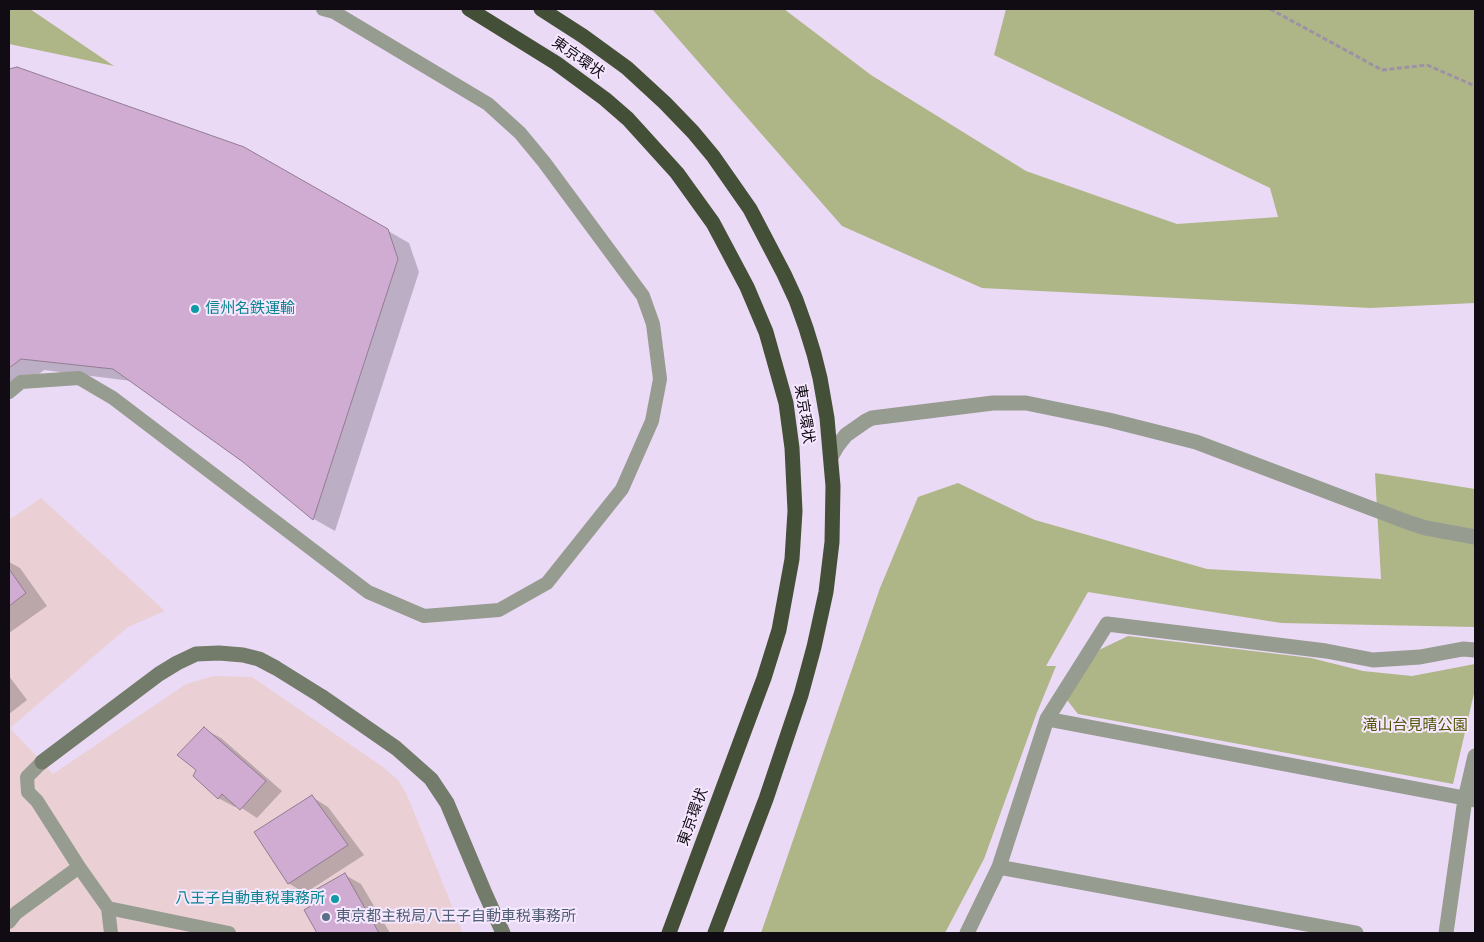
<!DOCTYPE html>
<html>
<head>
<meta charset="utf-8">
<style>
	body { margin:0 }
	#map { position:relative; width:1484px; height:942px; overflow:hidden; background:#ebdaf5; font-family:"PT Sans Narrow",sans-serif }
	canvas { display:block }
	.frame { position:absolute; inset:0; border:10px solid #110b14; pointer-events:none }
</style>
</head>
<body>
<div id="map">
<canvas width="1484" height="942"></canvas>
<div class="frame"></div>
</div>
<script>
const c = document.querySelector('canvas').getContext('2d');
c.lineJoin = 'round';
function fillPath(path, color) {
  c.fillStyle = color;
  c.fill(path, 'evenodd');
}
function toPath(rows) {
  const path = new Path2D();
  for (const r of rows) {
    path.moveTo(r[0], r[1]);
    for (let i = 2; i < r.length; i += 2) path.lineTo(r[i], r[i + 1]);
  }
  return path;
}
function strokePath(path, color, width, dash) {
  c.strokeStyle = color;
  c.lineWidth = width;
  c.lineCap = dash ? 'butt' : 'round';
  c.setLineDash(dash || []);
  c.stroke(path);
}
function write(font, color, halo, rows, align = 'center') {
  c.font = font + ' "PT Sans Narrow","Noto Sans JP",sans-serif';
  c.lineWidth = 4;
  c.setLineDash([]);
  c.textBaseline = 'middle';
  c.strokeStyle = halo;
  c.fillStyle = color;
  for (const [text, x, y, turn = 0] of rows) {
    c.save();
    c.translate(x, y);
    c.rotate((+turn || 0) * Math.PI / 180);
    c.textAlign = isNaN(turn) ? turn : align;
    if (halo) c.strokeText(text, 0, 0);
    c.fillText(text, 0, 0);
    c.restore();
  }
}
const commercial = toPath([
	[41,498,165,611,128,627,10,728,53,774,186,684,214,676,252,677,383,767,398,780,407,795,463,933,9,933,9,520]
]);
const green = toPath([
	[9,9,30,9,114,66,9,44],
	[652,9,784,9,871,75,1026,171,1177,224,1278,217,1270,188,994,55,1006,9,1475,9,1475,303,1370,308,982,288,842,226],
	[1375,473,1475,489,1475,627,1281,623,1088,592,1046,666,1056,666,1036,715,984,859,945,933,761,933,880,588,918,497,958,483,1035,520,1207,569,1381,579],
	[1128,636,1311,658,1363,671,1412,676,1475,664,1475,689,1453,784,1078,714,1067,700,1099,650]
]);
const shadow = toPath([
	[17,68,244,148,409,243,419,272,335,531,314,519,244,461,131,381,44,370,9,398,9,70],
	[9,562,20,568,47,606,9,633],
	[9,676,27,700,9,714],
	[204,729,221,738,282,791,257,818,237,805,235,807,218,798,198,769],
	[312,797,328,807,364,855,305,893,288,883],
	[345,875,361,884,390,933,319,933,306,910,316,904]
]);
const building = toPath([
	[17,67,244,147,388,229,398,259,313,520,243,462,113,369,21,359,9,368,9,69,17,67],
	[9,569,26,593,9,606,9,569],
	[204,727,266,781,240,810,222,794,218,799,193,776,196,770,177,755,204,727],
	[312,795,348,845,288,884,254,832,312,795],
	[345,873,379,933,317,933,304,910,314,904,308,894,345,873]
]);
const path = toPath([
	[1270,9,1382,70,1427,65,1475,86]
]);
const lane = toPath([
	[9,392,21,382,79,378,113,398,368,592,424,616,499,610,547,583,622,489,652,421,660,379,653,324,643,296,544,162,520,133,488,104,334,12,323,9],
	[42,762,27,777,28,792,37,801,79,867,108,908,229,933],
	[108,908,111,933],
	[9,922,16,913,79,867]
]);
const street = toPath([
	[831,457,838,445,846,435,866,421,872,418,993,403,1026,403,1109,420,1196,442,1410,523,1426,528,1475,537],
	[1047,719,1475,800],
	[999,867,1356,933],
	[967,933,999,867,1047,719,1107,624,1326,651,1373,660,1420,657,1463,649,1475,650],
	[1446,933,1465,799,1475,756]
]);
const secondary = toPath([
	[42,762,159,674,177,663,196,654,219,653,243,655,259,659,276,668,321,696,396,748,431,779,447,803,484,891,503,933]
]);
const highway = toPath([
	[469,9,556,63,605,99,628,119,677,173,713,223,747,287,766,332,786,403,792,448,795,511,792,559,779,630,764,678,669,933],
	[541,9,583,36,627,68,665,103,693,132,713,156,750,209,784,274,796,300,806,328,814,354,820,378,827,418,833,486,832,542,826,592,814,647,801,695,766,799,715,933]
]);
const markers = [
	[195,309,5,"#0f9aa8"],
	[335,899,5,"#0f9aa8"],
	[326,917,5,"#5c6f8a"]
];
const streetNames = [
	["東京環状",578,58,35],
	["東京環状",804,414,81],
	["東京環状",693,817,-70]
];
const cultureNames = [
	["信州名鉄運輸",205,309],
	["八王子自動車税事務所",325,899,"right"]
];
const parkNames = [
	["滝山台見晴公園",1415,726]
];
const serviceNames = [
	["東京都主税局八王子自動車税事務所",336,917]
];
fillPath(commercial, '#ead0d4');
fillPath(green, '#aeb687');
fillPath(shadow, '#0003');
fillPath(building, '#d0acd3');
strokePath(building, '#917c93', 1);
strokePath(path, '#9e91a5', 3, [5, 2.5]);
strokePath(lane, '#969c90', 14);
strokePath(street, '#969c90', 15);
strokePath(secondary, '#737b6a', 15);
strokePath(highway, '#444f37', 15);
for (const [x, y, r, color] of markers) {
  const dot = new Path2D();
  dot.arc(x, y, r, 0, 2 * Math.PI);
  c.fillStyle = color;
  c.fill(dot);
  strokePath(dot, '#f6e8fe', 2);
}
write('15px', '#110b14', '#f6e8fe', streetNames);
write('15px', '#0d838f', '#f6e8fe', cultureNames, 'left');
write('15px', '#4e5501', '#f6e8fe', parkNames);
write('15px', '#4e5e75', '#f6e8fe', serviceNames, 'left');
</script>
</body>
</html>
